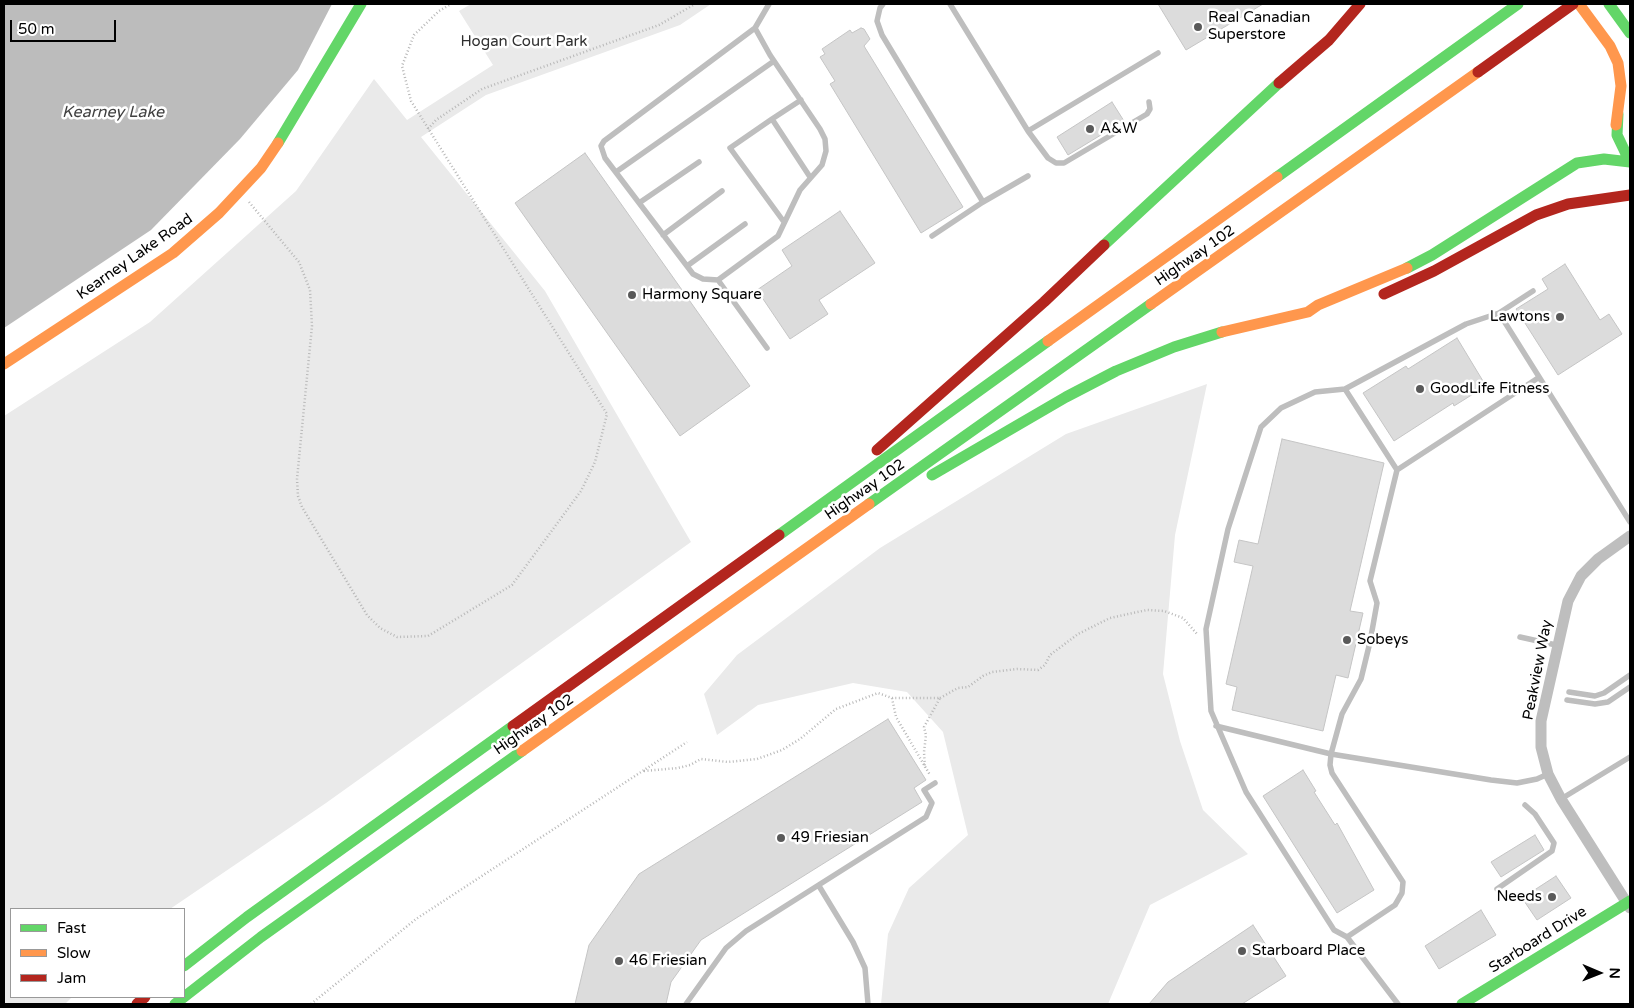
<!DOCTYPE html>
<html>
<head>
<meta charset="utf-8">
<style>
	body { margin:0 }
	#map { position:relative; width:1634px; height:1008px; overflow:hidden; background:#fff; font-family:"Varela Round",sans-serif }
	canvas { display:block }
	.frame { position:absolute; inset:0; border:5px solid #000; pointer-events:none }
	.legend { position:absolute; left:10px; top:908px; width:175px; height:90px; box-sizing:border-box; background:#fff; border:1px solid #999; margin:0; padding:6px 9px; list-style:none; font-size:15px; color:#000 }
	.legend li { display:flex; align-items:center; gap:10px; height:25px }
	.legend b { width:25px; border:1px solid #999 }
	.north { position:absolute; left:1574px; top:948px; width:50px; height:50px; -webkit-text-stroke:4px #fff; paint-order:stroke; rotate:91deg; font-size:14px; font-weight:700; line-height:20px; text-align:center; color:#000 }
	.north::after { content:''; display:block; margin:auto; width:18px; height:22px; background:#000; clip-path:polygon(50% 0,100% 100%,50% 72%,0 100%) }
	.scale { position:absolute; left:10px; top:20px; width:106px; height:22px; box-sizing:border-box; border:2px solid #000; border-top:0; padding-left:6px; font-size:15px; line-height:18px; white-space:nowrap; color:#000; -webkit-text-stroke:4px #fff; paint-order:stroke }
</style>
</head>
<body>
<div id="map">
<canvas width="1634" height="1008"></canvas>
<div class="frame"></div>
<ul class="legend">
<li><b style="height:6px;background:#63d668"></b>Fast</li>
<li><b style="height:6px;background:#ff974d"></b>Slow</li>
<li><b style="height:6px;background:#b3261e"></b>Jam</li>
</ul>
<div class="north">N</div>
<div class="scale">50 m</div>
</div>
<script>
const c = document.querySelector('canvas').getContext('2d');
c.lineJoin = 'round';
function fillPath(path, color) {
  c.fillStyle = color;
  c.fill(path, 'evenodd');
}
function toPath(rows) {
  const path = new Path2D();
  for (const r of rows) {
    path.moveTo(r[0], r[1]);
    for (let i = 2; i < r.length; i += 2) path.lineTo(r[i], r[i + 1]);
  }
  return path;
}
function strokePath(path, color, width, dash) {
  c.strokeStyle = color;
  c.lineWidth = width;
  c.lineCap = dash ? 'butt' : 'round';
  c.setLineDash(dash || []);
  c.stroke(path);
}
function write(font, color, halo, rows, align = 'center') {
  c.font = font + ' "Varela Round",sans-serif';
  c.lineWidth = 5;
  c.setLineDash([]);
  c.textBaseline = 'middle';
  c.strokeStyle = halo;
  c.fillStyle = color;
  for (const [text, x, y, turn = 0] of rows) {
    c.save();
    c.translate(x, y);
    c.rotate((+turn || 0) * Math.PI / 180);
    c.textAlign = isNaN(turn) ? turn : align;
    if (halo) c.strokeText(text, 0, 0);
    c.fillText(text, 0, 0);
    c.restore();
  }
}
const green = toPath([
	[471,4,711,4,680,25,486,95,421,137,545,291,691,542,326,803,170,909,11,909,11,997,72,997,65,1004,4,1004,4,416,150,322,296,191,374,79,407,120,493,65,459,11],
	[1207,384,1175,535,1163,674,1180,741,1203,810,1248,854,1150,905,1108,1004,881,1004,888,934,909,888,968,835,943,732,907,692,853,683,758,705,717,735,704,694,737,655,880,548,1066,434]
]);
const water = toPath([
	[4,4,332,4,298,70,240,139,151,230,4,328]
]);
const building = toPath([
	[1158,4,1263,4,1186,50,1158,4],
	[861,28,864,29,870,39,864,46,963,207,921,233,830,84,835,81,820,57,825,54,822,49,850,30,852,33,861,28],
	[1112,102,1124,121,1068,155,1057,137,1112,102],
	[585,153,750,386,680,436,515,203,585,153],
	[840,211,875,263,819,300,828,314,790,339,757,290,792,266,782,250,840,211],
	[1565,264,1600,320,1609,314,1622,334,1558,375,1516,309,1548,289,1542,279,1565,264],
	[1457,338,1486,386,1454,406,1453,403,1394,441,1363,393,1406,366,1408,369,1457,338],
	[1282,439,1384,463,1350,611,1363,613,1348,678,1336,675,1323,731,1232,710,1237,687,1226,684,1253,566,1234,562,1239,540,1258,544,1282,439],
	[888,719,926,780,914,788,922,802,701,940,671,982,666,1004,575,1004,589,945,639,874,888,719],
	[1303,770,1316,791,1314,792,1335,825,1337,823,1374,890,1337,913,1263,796,1303,770],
	[1535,835,1544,850,1501,877,1491,862,1535,835],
	[1556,876,1571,898,1537,920,1522,898,1556,876],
	[1481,910,1496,935,1439,969,1425,946,1481,910],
	[1253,925,1286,976,1242,1004,1149,1004,1168,982,1253,925]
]);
const path = toPath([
	[428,129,436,120,482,89,659,25,695,4],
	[249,202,299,262,310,290,312,326,297,479,298,496,302,507,367,615,380,628,397,637,428,636,512,585,581,491,595,462,607,414,411,101,402,66,414,35,439,11,451,4],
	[892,698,896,717,930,775],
	[940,698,958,688,968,687,983,676,992,672,1017,669,1038,670,1045,665,1050,655,1078,634,1110,618,1147,610,1164,611,1183,618,1197,634],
	[644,771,678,768,690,765,701,759,728,762,757,759,782,750,800,739,836,709,878,693,892,698,940,698,924,727,926,735,924,752,925,768],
	[311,1004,416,919,687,742]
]);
const lane = toPath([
	[883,4,880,8,877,21,882,35,983,202,932,236],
	[950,4,1028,131,1158,53],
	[755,28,770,55,820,129,825,139,826,151,822,165,800,190,778,236,718,280,703,279,693,274,605,158,601,146,604,141,755,28,769,4],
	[772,119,801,100],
	[1028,131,1048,158,1056,163,1064,163,1147,114,1150,109,1149,102],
	[616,172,774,61],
	[983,202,1028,176],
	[639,203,699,162],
	[784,222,730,148,772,119,810,177],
	[663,235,722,191],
	[687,266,745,224],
	[718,280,767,348],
	[1499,313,1630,522],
	[1345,389,1397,470],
	[1520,637,1556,645],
	[1569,692,1595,696,1604,693,1630,675],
	[1567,700,1595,704,1608,702,1630,687],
	[1216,726,1331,754,1491,780,1517,783,1537,779,1548,774],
	[1561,799,1630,757],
	[819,886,853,942,865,968,868,1004],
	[1497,889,1552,851,1554,843,1535,814,1525,805],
	[1347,937,1395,905,1402,893,1403,882,1332,773,1330,765,1331,754,1342,714,1361,679,1370,642,1377,603,1370,581,1397,470,1538,378],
	[686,1004,726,948,746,931,926,817,932,803,924,790,935,783],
	[1398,1004,1347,937,1334,930,1246,792,1211,711,1206,629,1228,529,1261,427,1281,408,1315,392,1345,389,1466,324,1499,313,1533,291]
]);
const street = toPath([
	[1630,908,1561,799,1548,774,1541,747,1541,721,1568,601,1581,576,1598,559,1630,536]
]);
const fast = toPath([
	[1609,4,1630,33],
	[1618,114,1617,135,1630,162],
	[278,143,361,4],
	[1277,177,1518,4],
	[1104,245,1279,83],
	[1407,268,1432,255,1577,163,1604,159,1630,162],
	[932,475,1066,397,1116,371,1174,347,1222,332],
	[869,504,1151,304],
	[779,535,1048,341],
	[184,966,247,917,513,726],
	[175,1004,261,937,522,751],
	[1462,1004,1630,901]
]);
const slow = toPath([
	[1579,4,1610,46,1618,63,1621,86,1616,125],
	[1151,304,1478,72],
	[1222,332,1308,312,1318,305,1407,268],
	[1048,341,1277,177],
	[4,364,173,253,219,213,261,168,278,143],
	[522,751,869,504]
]);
const jam = toPath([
	[1478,72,1573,4],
	[1279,83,1329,40,1360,4],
	[1384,294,1434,271,1536,215,1568,204,1630,195],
	[877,450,1044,302,1104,245],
	[513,726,779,535],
	[137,1004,145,997]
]);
const markers = [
	[1198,27,5,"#595959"],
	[1090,129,5,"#595959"],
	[632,295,5,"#595959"],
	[1560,317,5,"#595959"],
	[1420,389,5,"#595959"],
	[1347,640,5,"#595959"],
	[781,838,5,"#595959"],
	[1552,897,5,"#595959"],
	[1242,951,5,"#595959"],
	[619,961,5,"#595959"]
];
const poiNames = [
	["Real Canadian",1208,18],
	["Superstore",1208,35],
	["A&W",1100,129],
	["Harmony Square",642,295],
	["Lawtons",1550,317,"right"],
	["GoodLife Fitness",1430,389],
	["Sobeys",1357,640],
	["49 Friesian",791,838],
	["Needs",1542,897,"right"],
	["Starboard Place",1252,951],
	["46 Friesian",629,961]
];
const parkNames = [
	["Hogan Court Park",524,42]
];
const streetNames = [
	["Highway 102",1195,256,-35],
	["Kearney Lake Road",135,257,-35],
	["Highway 102",865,490,-35],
	["Peakview Way",1538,670,-79],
	["Highway 102",534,725,-35],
	["Starboard Drive",1538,940,-32]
];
const waterNames = [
	["Kearney Lake",113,113]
];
fillPath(green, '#eaeaea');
fillPath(water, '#bcbcbc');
fillPath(building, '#dcdcdc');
strokePath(building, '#c5c5c5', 1);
strokePath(path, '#b8b8b8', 2.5, [1, 2.5]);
strokePath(lane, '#bebebe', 5.5);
strokePath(street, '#bebebe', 11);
strokePath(fast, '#63d668', 11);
strokePath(slow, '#ff974d', 11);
strokePath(jam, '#b3261e', 11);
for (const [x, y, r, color] of markers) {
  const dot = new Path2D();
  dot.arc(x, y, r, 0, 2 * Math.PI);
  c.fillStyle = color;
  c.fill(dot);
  strokePath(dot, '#fff', 2);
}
write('15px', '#000', '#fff', poiNames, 'left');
write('15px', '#2f2f2f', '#fff', parkNames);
write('15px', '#000', '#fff', streetNames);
write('italic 16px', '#404040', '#fff', waterNames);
</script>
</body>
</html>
